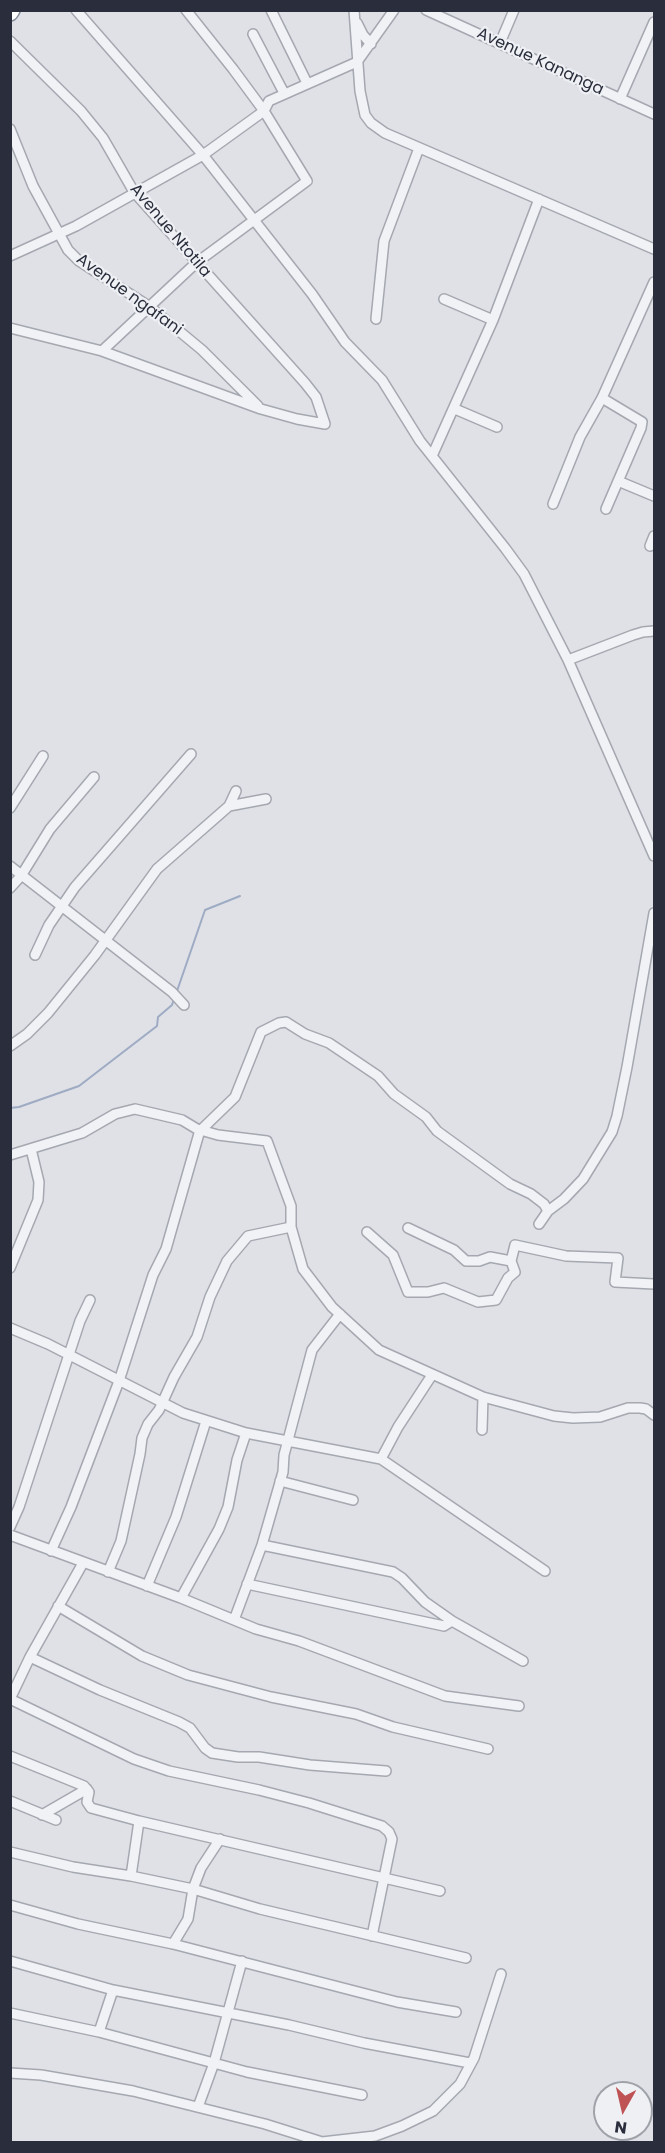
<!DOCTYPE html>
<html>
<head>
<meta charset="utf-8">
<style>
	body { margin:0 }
	#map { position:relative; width:665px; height:2153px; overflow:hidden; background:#dfe1e7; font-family:Poppins,sans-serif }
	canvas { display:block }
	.frame { position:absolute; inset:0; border:12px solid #2a2e3c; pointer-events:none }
	.north { position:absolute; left:593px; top:2081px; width:60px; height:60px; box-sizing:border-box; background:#eef0f4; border:2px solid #a0a2aa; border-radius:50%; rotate:188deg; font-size:16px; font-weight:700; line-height:24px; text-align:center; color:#2a2e3c }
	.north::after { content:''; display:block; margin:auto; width:21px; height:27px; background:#be5255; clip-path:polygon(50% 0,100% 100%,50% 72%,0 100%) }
</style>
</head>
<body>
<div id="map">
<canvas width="665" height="2153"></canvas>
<div class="frame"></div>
<div class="north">N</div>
</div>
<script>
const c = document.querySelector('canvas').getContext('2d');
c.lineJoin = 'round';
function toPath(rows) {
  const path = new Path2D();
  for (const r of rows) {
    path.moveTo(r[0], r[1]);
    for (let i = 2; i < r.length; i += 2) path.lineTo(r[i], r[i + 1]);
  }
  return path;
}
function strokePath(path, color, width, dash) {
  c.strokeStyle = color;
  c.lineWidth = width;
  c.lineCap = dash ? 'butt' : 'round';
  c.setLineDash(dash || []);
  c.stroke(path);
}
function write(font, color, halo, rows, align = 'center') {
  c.font = font + ' Poppins,sans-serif';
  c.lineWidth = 4.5;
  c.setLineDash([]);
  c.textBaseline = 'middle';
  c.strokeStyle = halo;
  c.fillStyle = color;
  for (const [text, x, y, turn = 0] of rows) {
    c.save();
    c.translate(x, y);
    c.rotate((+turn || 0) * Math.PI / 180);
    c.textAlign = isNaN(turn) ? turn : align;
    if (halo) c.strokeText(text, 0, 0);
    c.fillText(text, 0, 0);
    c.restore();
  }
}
const stream = toPath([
	[177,991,205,910,240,896],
	[10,1108,19,1107,79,1086,157,1026,158,1017,172,1005,174,999]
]);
const minor = toPath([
	[76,10,203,155,312,294,345,342,382,380,420,441,505,548,524,574,568,660,654,856],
	[271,10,307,83],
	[354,10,360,91,365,115,371,123,385,133,654,249],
	[426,10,654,114],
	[357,23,363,35,371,44],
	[253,34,284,93],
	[10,41,81,111,103,138,134,192,305,383,316,397,325,424,297,419,261,409,102,351,10,328],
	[500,43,514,10],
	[620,99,654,22],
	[10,129,33,186,68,250,79,261,150,307,202,350,258,406],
	[10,256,76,226,203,155,264,111,269,101,357,62,394,10],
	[444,299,493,320],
	[376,319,384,241,419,148],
	[102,351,196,263,307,181,264,111,233,69,186,10],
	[602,398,642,422,641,428,606,509],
	[455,409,497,427],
	[432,456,493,320,539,199],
	[618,481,654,496],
	[553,504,580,437,602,398,654,282],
	[650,546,654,536],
	[568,660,633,635,643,632,654,631],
	[229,806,266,799],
	[10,808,43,756],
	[10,866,172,992,184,1005],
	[10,888,21,876,50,829,94,777],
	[35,955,49,925,75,887,191,754],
	[10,1046,27,1034,48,1013,95,955,157,869,229,806,236,791],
	[202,1129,235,1097,261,1032,279,1023,286,1022,305,1034,329,1043,378,1076,394,1094,426,1117,437,1131,510,1184,531,1194,544,1204,548,1211],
	[10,1155,82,1133,115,1114,135,1109,182,1120,197,1129,218,1135,267,1141,291,1206,291,1227,303,1269,332,1307,379,1350,483,1397,554,1416,573,1418,600,1417,628,1408,640,1408,646,1409,654,1415],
	[539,1224,548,1211,564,1199,583,1179,612,1132,617,1116,627,1067,654,913],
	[408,1228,454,1250,466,1261,479,1261,490,1257,511,1261,515,1245,566,1256,618,1258,615,1282,654,1284],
	[367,1232,393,1255,408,1292,428,1292,444,1288,478,1302,496,1300,508,1278,515,1272,511,1261],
	[10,1268,38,1200,39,1182,31,1149],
	[10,1328,48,1344,183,1413,246,1433,381,1459,545,1571],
	[482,1430,483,1397],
	[381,1459,398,1427,432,1375],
	[280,1481,353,1500],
	[10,1527,19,1507,80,1321,90,1300],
	[10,1535,181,1598,256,1629,299,1641,445,1696,519,1706],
	[262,1545,393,1572,402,1578,425,1602,452,1621,523,1661],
	[51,1551,71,1507,119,1381,153,1275,166,1249,200,1130],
	[83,1563,30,1657,10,1699,134,1759,169,1771,259,1790,309,1803,382,1826,389,1832,392,1839,372,1936],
	[108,1572,121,1541,140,1454,142,1438,148,1424,159,1410,174,1377,197,1337,210,1297,227,1261,248,1236,291,1227],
	[247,1584,444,1626,452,1621],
	[147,1586,176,1517,206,1421],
	[181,1598,219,1529,228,1507,237,1460,246,1433],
	[58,1606,142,1656,188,1675,271,1697,356,1714,393,1727,488,1749],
	[234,1620,262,1545,283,1472,284,1455,312,1350,340,1314],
	[30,1657,100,1690,179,1722,190,1728,205,1748,212,1753,238,1757,259,1757,310,1765,386,1771],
	[10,1756,84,1786,89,1792,87,1802,91,1808,139,1821,440,1891],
	[10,1801,56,1820],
	[42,1815,87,1789],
	[10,1852,73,1867,131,1876,193,1889,260,1909,466,1958],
	[131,1876,139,1821],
	[10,1905,78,1924,173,1944,397,2002,456,2012],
	[173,1944,188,1919,193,1889,201,1868,220,1839],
	[10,1961,113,1990,289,2025,364,2043,470,2063],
	[10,2013,99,2032,247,2072,362,2095],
	[99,2032,113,1990],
	[10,2073,41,2075,133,2091,265,2124,322,2142,375,2136,402,2126,433,2111,460,2084,474,2058,501,1974],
	[198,2107,214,2063,242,1961]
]);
const trunk = toPath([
	[10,13,12,10]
]);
const streetNames = [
	["Avenue Kananga",540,62,25],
	["Avenue Ntotila",170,231,50],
	["Avenue ngafani",129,295,36]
];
strokePath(stream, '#9eabc3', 2);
strokePath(minor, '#a5a8b0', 12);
strokePath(trunk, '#888e9c', 18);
strokePath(minor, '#f1f2f5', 9);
strokePath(trunk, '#fff', 15);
write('16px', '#2a2e3c', '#eef0f4', streetNames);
</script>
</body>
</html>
